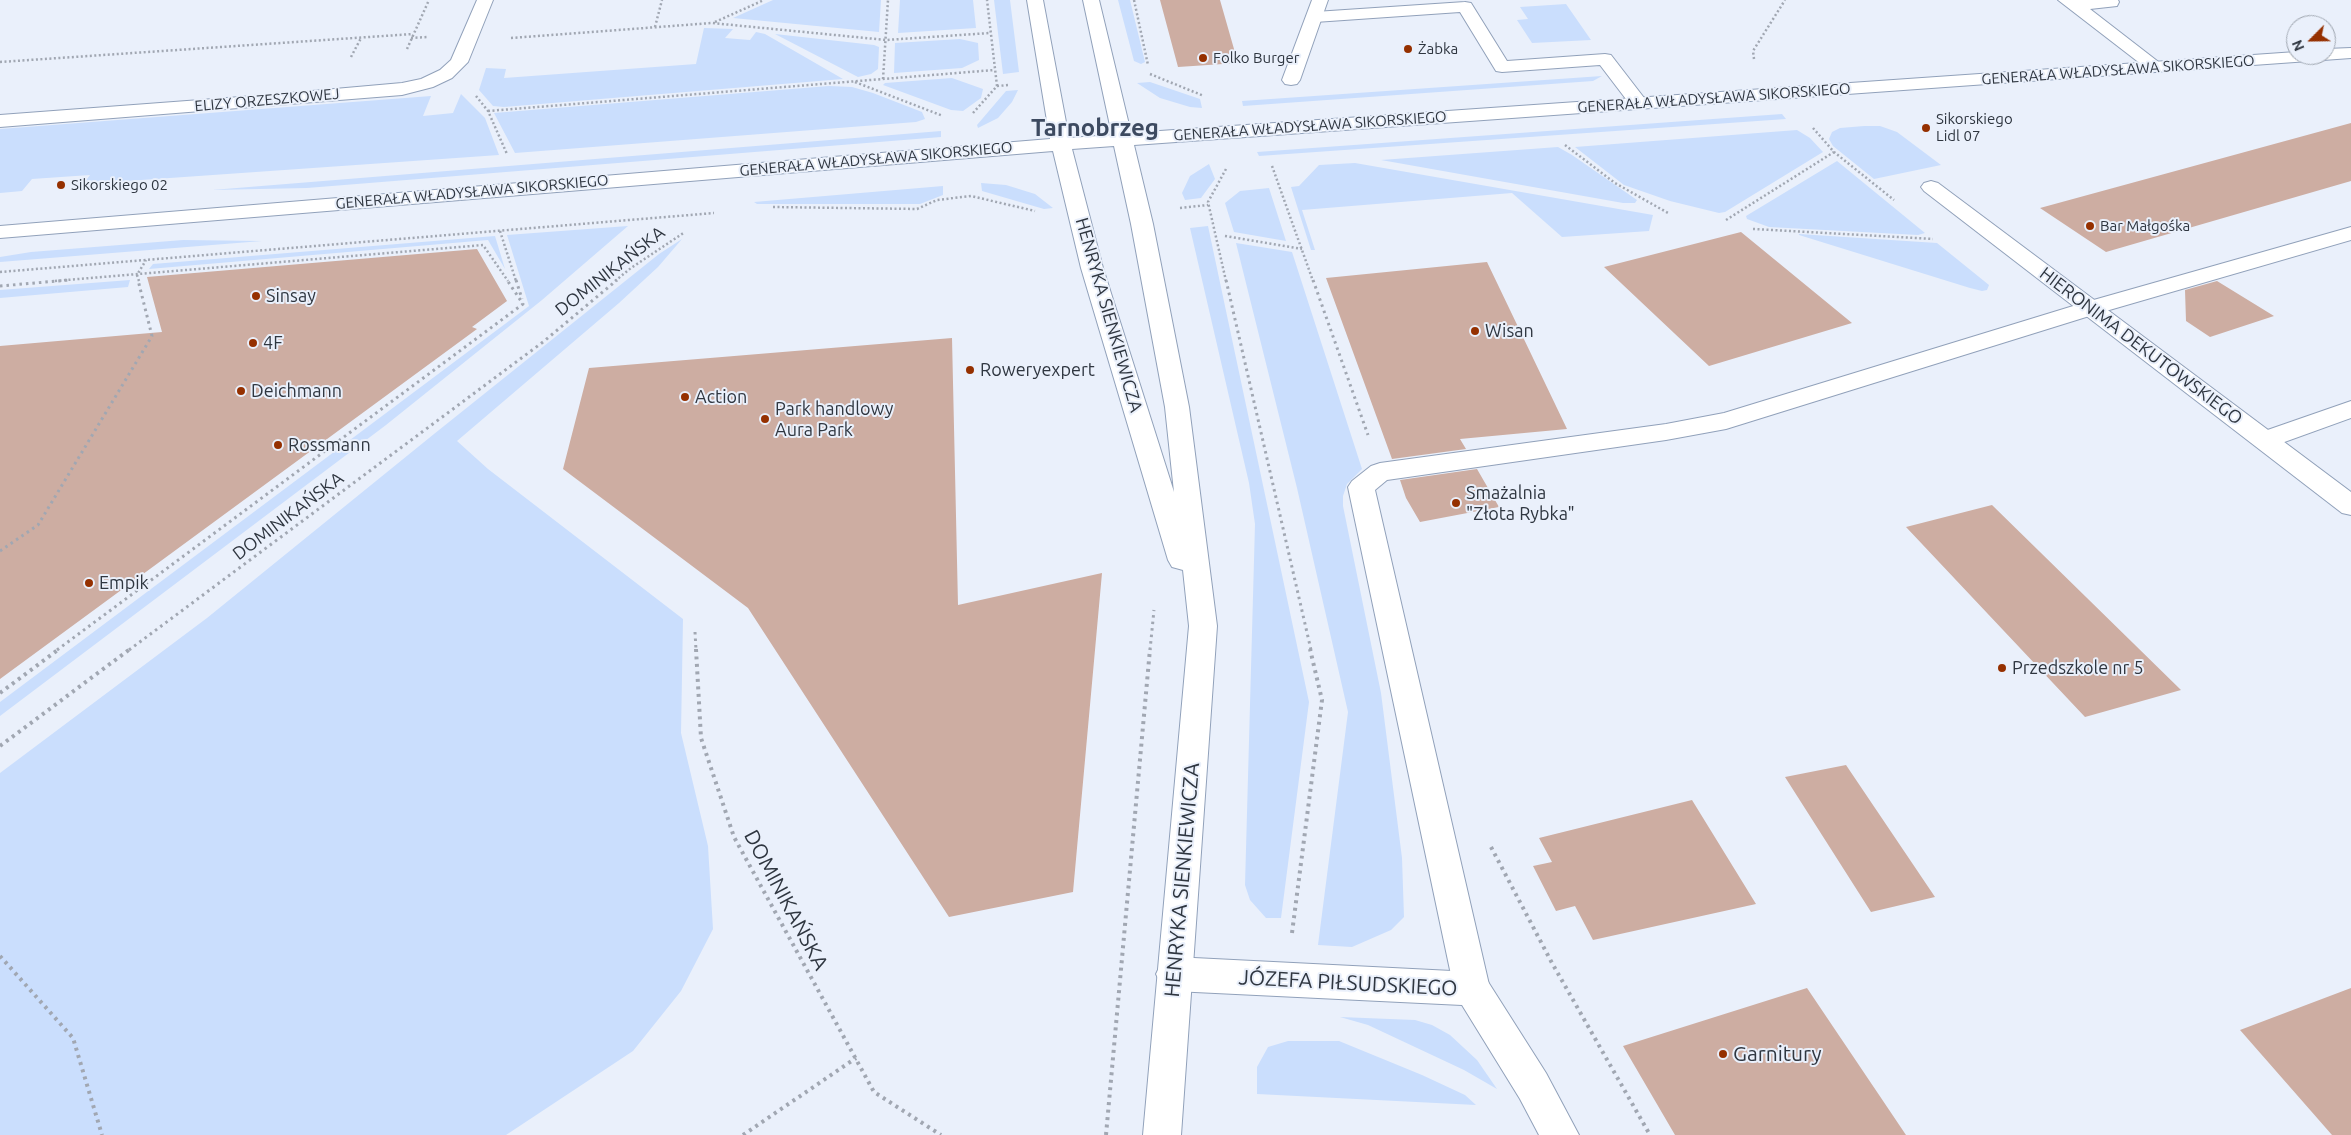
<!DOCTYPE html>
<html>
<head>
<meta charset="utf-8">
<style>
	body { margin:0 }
	#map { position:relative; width:2351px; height:1135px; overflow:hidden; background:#eaf0fb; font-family:Ubuntu,sans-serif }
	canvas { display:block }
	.north { position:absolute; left:2286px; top:15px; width:50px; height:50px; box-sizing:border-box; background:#eaf0fb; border:1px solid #9fa6b0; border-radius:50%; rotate:247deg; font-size:14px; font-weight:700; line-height:20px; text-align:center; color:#2f3640 }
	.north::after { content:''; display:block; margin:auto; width:18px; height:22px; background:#953000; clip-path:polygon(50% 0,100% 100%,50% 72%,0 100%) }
</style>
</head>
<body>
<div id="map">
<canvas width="2351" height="1135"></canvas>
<div class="north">N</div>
</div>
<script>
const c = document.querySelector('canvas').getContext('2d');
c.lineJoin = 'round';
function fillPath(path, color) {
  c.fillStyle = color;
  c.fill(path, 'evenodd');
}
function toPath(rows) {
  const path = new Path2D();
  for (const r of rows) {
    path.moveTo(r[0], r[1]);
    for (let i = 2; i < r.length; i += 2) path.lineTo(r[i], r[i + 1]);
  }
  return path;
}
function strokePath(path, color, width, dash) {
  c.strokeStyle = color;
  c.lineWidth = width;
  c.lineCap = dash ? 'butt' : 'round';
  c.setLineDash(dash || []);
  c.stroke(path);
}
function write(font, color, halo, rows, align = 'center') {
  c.font = font + ' Ubuntu,sans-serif';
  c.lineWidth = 4;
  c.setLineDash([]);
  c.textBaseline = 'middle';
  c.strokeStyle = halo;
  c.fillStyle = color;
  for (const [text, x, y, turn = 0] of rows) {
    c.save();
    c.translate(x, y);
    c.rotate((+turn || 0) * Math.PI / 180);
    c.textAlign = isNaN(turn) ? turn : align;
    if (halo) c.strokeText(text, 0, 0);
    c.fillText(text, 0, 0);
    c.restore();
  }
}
const green = toPath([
	[773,0,881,0,879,32,733,18],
	[900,0,973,0,976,28,898,33],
	[994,0,1010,0,1019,72,1003,74],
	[1118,0,1130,0,1145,62,1141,64,1134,61],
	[1566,4,1591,40,1532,43,1517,20,1528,19,1520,7],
	[704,28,733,29,725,38,750,40,756,32,765,34,843,79,504,107,493,106,479,90,486,68,506,69,504,78,696,64],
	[775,34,874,45,879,47,878,69,871,74,858,77],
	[960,39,978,43,979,60,962,68,894,73,895,43],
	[1602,76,1593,81,1243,106,1242,101],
	[952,78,983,89,981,98,963,111,951,110,883,85,885,83],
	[1150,82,1200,99,1202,108,1190,107,1160,98,1137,83],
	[829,86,852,87,873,93,922,112,925,119,916,122,515,153,494,113],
	[1018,90,1012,102,998,118,978,128,977,125,1006,91],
	[461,94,485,118,499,155,127,181,82,186,90,175,32,179,22,191,0,193,0,129,431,96,423,116,453,113],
	[1782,114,1786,119,1259,156,1257,152],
	[1864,126,1880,126,1897,132,1941,165,1874,179,1833,146,1829,139,1832,132,1840,128],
	[1797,130,1810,138,1823,152,1725,212,1719,213,1670,201,1624,185,1575,147],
	[941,131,941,137,307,188,212,190],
	[1558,147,1572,155,1637,200,1635,203,1623,203,1381,160],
	[1837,161,1925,233,1918,235,1769,227,1747,219,1746,216],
	[1355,163,1653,215,1649,231,1562,237,1512,193,1302,210,1315,250,1311,250,1291,187,1299,186,1319,165],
	[1209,164,1215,179,1201,198,1185,200,1182,193,1190,176],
	[981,183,1006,185,1035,194,1053,208,1044,209,982,191],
	[943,186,943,195,920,204,757,204,754,202],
	[1269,188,1286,241,1234,232,1225,203,1240,191],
	[628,226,542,300,386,425,0,716,0,702,529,306,507,235],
	[1208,226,1309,702,1281,918,1266,918,1250,900,1245,885,1255,524,1249,483,1190,228],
	[1799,234,1937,243,1989,285,1987,290,1982,291,1970,288,1799,235],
	[495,236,505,269,488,240,149,269,153,264],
	[682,239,658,267,619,303,457,441,488,469,683,619,681,733,708,846,713,929,681,991,633,1051,506,1135,0,1135,0,773,207,618,434,434,659,254],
	[183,240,262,241,0,262,0,257,31,252],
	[1236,243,1292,252,1362,469,1347,484,1343,496,1343,506,1381,693,1402,858,1404,917,1391,930,1352,947,1318,945,1348,712,1297,488],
	[130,280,128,287,0,298,0,290],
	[1340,1017,1415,1020,1432,1025,1450,1035,1477,1060,1497,1089,1464,1070,1368,1025],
	[1288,1041,1339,1041,1422,1075,1465,1095,1476,1105,1257,1094,1257,1067,1268,1047]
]);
const building = toPath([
	[1160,0,1220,0,1238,63,1178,67],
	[2351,123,2351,181,2106,252,2040,208],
	[1741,232,1852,323,1709,366,1604,267],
	[477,249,507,301,472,327,477,329,0,679,0,346,162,332,147,277],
	[1487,262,1567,429,1460,439,1466,449,1392,459,1326,278],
	[2217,281,2274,316,2210,337,2186,321,2185,290],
	[952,338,958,605,1102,573,1073,892,949,917,748,608,563,469,589,368],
	[1477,469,1499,507,1420,522,1406,498,1400,480],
	[1992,505,2181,690,2085,717,1906,527],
	[1846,765,1935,897,1871,912,1785,777],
	[1692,800,1756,904,1593,940,1575,906,1556,911,1533,866,1552,862,1539,838],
	[1807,988,1906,1135,1675,1135,1623,1046],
	[2351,988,2351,1135,2332,1135,2240,1030]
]);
const pathFar2 = toPath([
	[1134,0,1148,65],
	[715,22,764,0],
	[655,27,662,0],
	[411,38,428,37],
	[511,38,712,23,886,40,990,33],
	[407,49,429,0],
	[351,57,361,38],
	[1754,59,1753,51,1785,0],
	[0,62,413,34],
	[1150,74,1204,96],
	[883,79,888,0],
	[855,82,943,116],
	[997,86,1009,85],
	[476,96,488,111,507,154],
	[488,111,994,70],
	[973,113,997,86,987,0],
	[1813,128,1834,152,1894,200],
	[1565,145,1615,183,1668,213],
	[1272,166,1313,281],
	[1226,169,1208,202,1226,281],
	[773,207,917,209,937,200,971,196,1035,211],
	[1180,208,1208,205],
	[1726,220,1834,152],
	[1753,229,1933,239],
	[500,231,516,281],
	[1225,236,1302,249],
	[0,272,714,213],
	[55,281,483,245,508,281],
	[139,281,137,275,146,260],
	[615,281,631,268,685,232]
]);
const pathFar1 = toPath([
	[516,280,522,299],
	[1226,280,1311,650],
	[1313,280,1368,435],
	[0,286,69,280],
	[0,551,38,525,152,336,138,280],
	[695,632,696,650],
	[57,650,523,304,507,280],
	[129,650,543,342,617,280],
	[1150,650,1154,610]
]);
const path = toPath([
	[696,649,701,738,734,837,874,1092,941,1135],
	[0,693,59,649],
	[0,746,130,649],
	[1491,847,1552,963,1650,1135],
	[1292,933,1322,700,1310,649],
	[0,956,73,1038,102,1135],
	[743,1135,856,1058],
	[1106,1135,1150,649]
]);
const service = toPath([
	[2058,0,2118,0,2119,2,2117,6,2090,9,2165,67,2162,71,2156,72,2150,71,2058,0],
	[1465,2,1471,3,1507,61,1605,54,1611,55,1648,103,1646,107,1639,109,1632,107,1600,65,1502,72,1496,71,1460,12,1315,22,1309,21,1306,17,1309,13,1315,12,1465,2],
	[2351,227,2351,240,2099,313,1726,429,1666,440,1387,480,1375,490,1490,989,1485,1001,1472,1006,1459,1001,1454,989,1348,487,1352,481,1371,466,1380,463,1666,424,1724,413,2083,303,2351,227],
	[2351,401,2351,418,2265,449,2256,446,2252,440,2256,434,2351,401]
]);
const minor = toPath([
	[477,0,493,0,468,62,452,78,433,87,402,95,0,127,0,115,267,95,402,83,421,79,440,70,451,60,477,0],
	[1312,0,1328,0,1300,80,1297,84,1291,85,1285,84,1282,80,1312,0],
	[1931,181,1938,183,2351,492,2351,515,2342,513,1924,191,1921,187,1924,183,1931,181],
	[1174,957,1472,972,1485,977,1546,1073,1579,1135,1539,1135,1520,1099,1462,1005,1174,991,1162,986,1156,974,1162,962,1174,957]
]);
const tertiary = toPath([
	[1027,0,1043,0,1069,138,1112,135,1083,0,1099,0,1131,133,2296,52,2296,55,2326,55,2326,49,2351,48,2351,58,1134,145,1153,224,1189,407,1217,626,1181,1135,1143,1135,1189,626,1183,570,1172,567,1168,560,1081,268,1053,151,0,238,0,226,1050,139,1027,0],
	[1114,146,1131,224,1165,407,1174,492,1103,268,1072,149,1114,146]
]);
const markers = [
	[1408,49,5,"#953000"],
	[1203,58,5,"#953000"],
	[1926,128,5,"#953000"],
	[61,185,5,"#953000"],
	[2090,226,5,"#953000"],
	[256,296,5,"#953000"],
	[1475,331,5,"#953000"],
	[253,343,5,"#953000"],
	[970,370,5,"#953000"],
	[241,391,5,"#953000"],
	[685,397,5,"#953000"],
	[765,419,5,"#953000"],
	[278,445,5,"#953000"],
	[1456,503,5,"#953000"],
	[89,583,5,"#953000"],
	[2002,668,5,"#953000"],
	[1723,1054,5,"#953000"]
];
const farPoinames = [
	["Żabka",1418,49],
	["Folko Burger",1213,58],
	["Sikorskiego",1936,119],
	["Lidl 07",1936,136],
	["Sikorskiego 02",71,185],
	["Bar Małgośka",2100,226]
];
const farStreetnames = [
	["GENERAŁA WŁADYSŁAWA SIKORSKIEGO",2118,70,-4],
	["GENERAŁA WŁADYSŁAWA SIKORSKIEGO",1714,98,-4],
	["ELIZY ORZESZKOWEJ",267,100,-5],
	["GENERAŁA WŁADYSŁAWA SIKORSKIEGO",1310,126,-4],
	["GENERAŁA WŁADYSŁAWA SIKORSKIEGO",876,159,-5],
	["GENERAŁA WŁADYSŁAWA SIKORSKIEGO",472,192,-5]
];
const streetNames = [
	["DOMINIKAŃSKA",610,271,-38],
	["HENRYKA SIENKIEWICZA",1109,315,74],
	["HIERONIMA DEKUTOWSKIEGO",2141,346,37],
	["DOMINIKAŃSKA",288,516,-37]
];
const poiNames = [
	["Sinsay",266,296],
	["Wisan",1485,331],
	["4F",263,343],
	["Roweryexpert",980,370],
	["Deichmann",251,391],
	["Action",695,397],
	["Park handlowy",775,409],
	["Aura Park",775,430],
	["Rossmann",288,445],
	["Smażalnia",1466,493],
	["\"Złota Rybka\"",1466,514],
	["Empik",99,583],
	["Przedszkole nr 5",2012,668]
];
const nearStreetnames = [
	["HENRYKA SIENKIEWICZA",1182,880,-85],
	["DOMINIKAŃSKA",786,900,62],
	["JÓZEFA PIŁSUDSKIEGO",1348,983,3]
];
const nearPoinames = [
	["Garnitury",1733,1054]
];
const farTownnames = [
	["Tarnobrzeg",1095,128]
];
fillPath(green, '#cadefd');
fillPath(building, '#cdada2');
strokePath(service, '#91a1ba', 2);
strokePath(minor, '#91a1ba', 2);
strokePath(tertiary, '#91a1ba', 2);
strokePath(pathFar2, '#a1a7b2', 2.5, [2, 2.5]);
strokePath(pathFar1, '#a1a7b2', 3, [2.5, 4]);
strokePath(path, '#a1a7b2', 4, [3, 4.5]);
fillPath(service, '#fff');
fillPath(minor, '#fff');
fillPath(tertiary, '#fff');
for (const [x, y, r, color] of markers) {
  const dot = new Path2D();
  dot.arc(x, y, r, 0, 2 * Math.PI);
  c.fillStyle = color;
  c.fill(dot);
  strokePath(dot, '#eaf0fb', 2);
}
write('15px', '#2f3640', '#eaf0fb', farPoinames, 'left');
write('15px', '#2f3640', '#eaf0fb', farStreetnames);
write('18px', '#2f3640', '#eaf0fb', streetNames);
write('18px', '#2f3640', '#eaf0fb', poiNames, 'left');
write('21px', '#2f3640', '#eaf0fb', nearStreetnames);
write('21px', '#2f3640', '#eaf0fb', nearPoinames, 'left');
write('bold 24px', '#3d4a60', '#eaf0fb', farTownnames);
</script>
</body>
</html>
